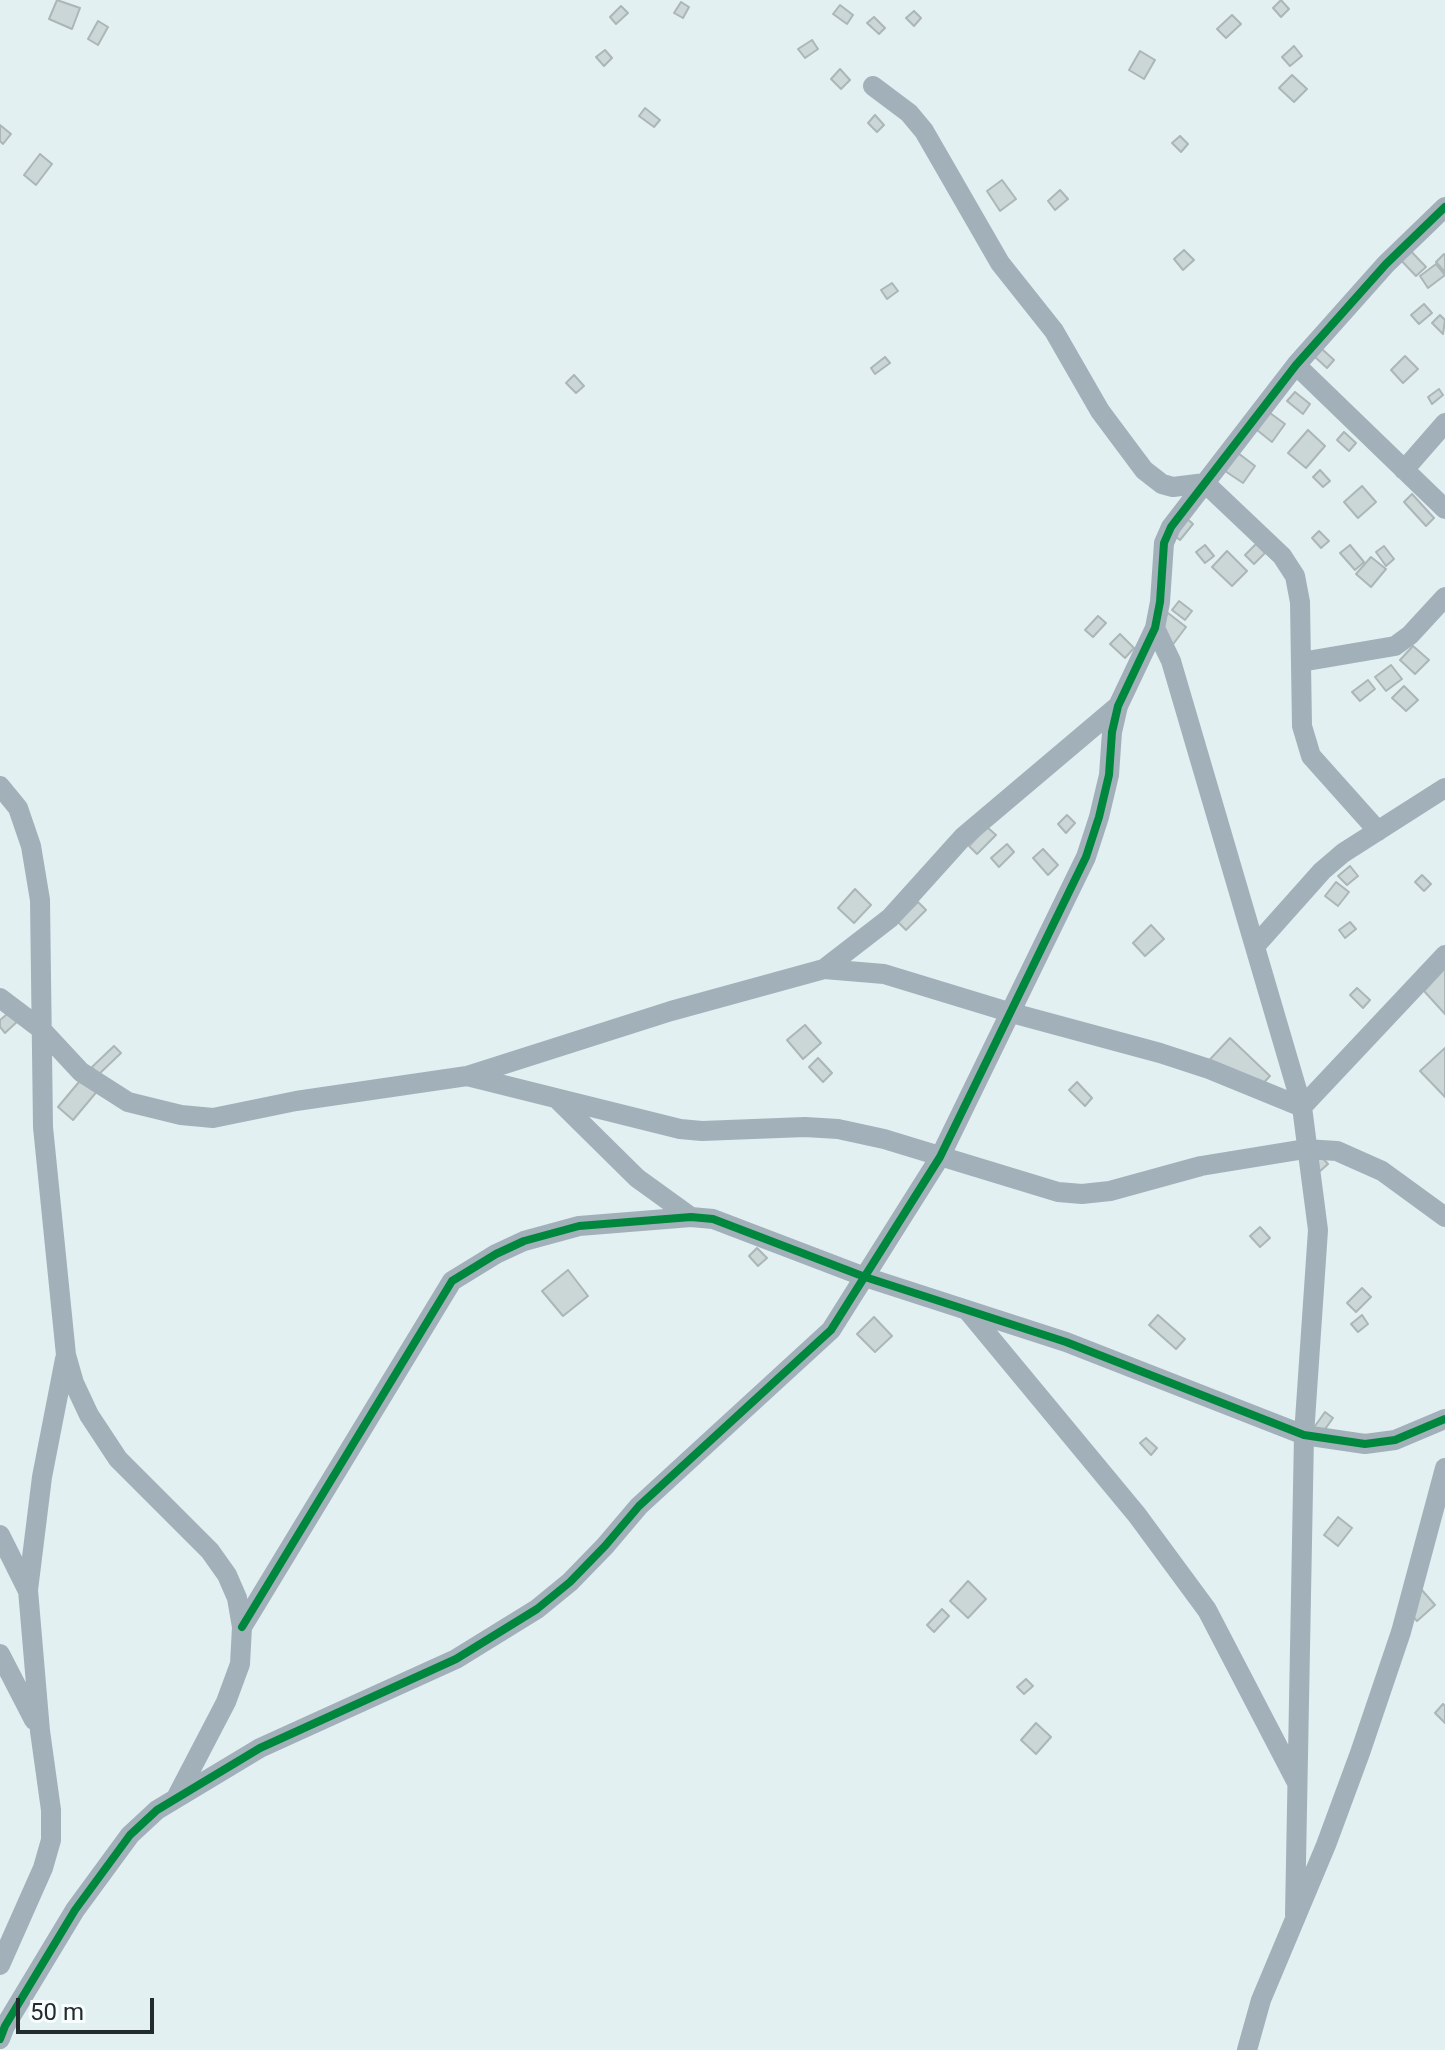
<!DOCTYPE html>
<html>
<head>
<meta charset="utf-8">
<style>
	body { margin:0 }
	#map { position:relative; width:1445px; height:2050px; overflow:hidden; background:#e2f0f2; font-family:Roboto,sans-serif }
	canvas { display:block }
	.scale { position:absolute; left:16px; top:1998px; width:138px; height:36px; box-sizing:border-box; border:4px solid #222b2d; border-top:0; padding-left:10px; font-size:24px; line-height:28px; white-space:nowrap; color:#222b2d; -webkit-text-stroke:6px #f8fdfe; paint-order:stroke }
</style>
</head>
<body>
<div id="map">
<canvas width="1445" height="2050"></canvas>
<div class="scale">50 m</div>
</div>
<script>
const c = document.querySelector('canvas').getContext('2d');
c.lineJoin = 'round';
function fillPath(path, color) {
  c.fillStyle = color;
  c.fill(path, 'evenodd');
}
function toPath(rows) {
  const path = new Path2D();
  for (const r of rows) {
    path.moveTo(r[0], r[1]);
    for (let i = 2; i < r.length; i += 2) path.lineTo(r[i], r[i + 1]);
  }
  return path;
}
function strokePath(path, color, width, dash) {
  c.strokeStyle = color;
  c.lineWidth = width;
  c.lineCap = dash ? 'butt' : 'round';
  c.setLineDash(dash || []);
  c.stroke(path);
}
const building = toPath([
	[57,0,80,8,72,29,49,19,57,0],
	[1281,0,1289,9,1281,17,1273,8,1281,0],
	[681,2,689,7,683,18,674,13,681,2],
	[840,5,853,15,847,24,833,14,840,5],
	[621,6,628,13,616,24,610,17,621,6],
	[914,11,921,18,914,26,906,18,914,11],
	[1232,15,1241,24,1226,38,1217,29,1232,15],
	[874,17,885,28,879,34,867,23,874,17],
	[98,21,108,27,98,45,88,39,98,21],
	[812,40,818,49,805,58,798,49,812,40],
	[1294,46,1302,56,1290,66,1282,57,1294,46],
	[605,50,612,58,604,66,596,57,605,50],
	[1140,51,1155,60,1144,79,1129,70,1140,51],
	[840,69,850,80,841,89,831,79,840,69],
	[1292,75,1307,89,1294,102,1279,88,1292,75],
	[645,108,660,120,654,127,639,116,645,108],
	[875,115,884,125,877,132,868,123,875,115],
	[0,125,11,134,3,144,0,141,0,125],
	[1180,136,1188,144,1181,152,1172,143,1180,136],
	[40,154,52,164,36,185,24,175,40,154],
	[1002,180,1016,199,1000,211,987,191,1002,180],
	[1060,190,1068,199,1055,210,1048,201,1060,190],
	[1406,246,1426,267,1416,276,1396,255,1406,246],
	[1184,250,1194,260,1183,270,1174,259,1184,250],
	[1444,254,1445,255,1445,272,1436,262,1444,254],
	[1436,264,1445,275,1428,288,1420,276,1436,264],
	[892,283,898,291,887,299,881,290,892,283],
	[1424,304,1432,313,1419,324,1411,315,1424,304],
	[1440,315,1445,320,1443,334,1432,323,1440,315],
	[1322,349,1334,360,1327,368,1315,357,1322,349],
	[1405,356,1418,369,1403,383,1391,370,1405,356],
	[885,357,890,363,875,374,871,368,885,357],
	[574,375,584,386,576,393,566,383,574,375],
	[1439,389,1443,395,1432,404,1428,397,1439,389],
	[1295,392,1310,404,1303,414,1287,401,1295,392],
	[1270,413,1285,424,1272,442,1257,430,1270,413],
	[1308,430,1325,446,1306,468,1288,453,1308,430],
	[1344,432,1356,443,1349,451,1337,440,1344,432],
	[1238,453,1255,466,1243,483,1225,471,1238,453],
	[1320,470,1330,481,1323,487,1313,477,1320,470],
	[1362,486,1376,502,1358,518,1344,502,1362,486],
	[1412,494,1434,518,1426,526,1404,502,1412,494],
	[1184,516,1193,524,1180,540,1171,533,1184,516],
	[1319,531,1329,541,1321,548,1312,538,1319,531],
	[1256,544,1265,553,1254,564,1245,555,1256,544],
	[1205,545,1214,556,1205,563,1196,552,1205,545],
	[1350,545,1364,562,1355,570,1340,553,1350,545],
	[1384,546,1394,559,1386,566,1376,552,1384,546],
	[1227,551,1247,571,1232,586,1212,567,1227,551],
	[1371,557,1386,569,1371,587,1356,574,1371,557],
	[1179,601,1192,611,1185,620,1172,610,1179,601],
	[1168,613,1186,627,1171,647,1152,632,1168,613],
	[1098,616,1106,623,1093,637,1085,630,1098,616],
	[1120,634,1134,648,1125,658,1110,644,1120,634],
	[1413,646,1429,660,1415,674,1400,660,1413,646],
	[1391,665,1402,679,1386,691,1375,677,1391,665],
	[1368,680,1375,689,1360,701,1352,692,1368,680],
	[1404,686,1418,700,1406,711,1392,698,1404,686],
	[1067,815,1075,823,1066,833,1058,824,1067,815],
	[987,827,996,835,977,854,969,846,987,827],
	[1007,844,1014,852,999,867,991,858,1007,844],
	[1043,849,1058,865,1048,875,1033,858,1043,849],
	[1350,866,1358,876,1347,885,1338,876,1350,866],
	[1422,875,1431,884,1424,891,1415,882,1422,875],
	[1336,882,1349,892,1338,906,1325,896,1336,882],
	[855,889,871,905,854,923,838,908,855,889],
	[918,902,926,910,906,930,898,922,918,902],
	[1350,922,1356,929,1345,938,1339,930,1350,922],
	[1151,925,1164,939,1145,956,1133,943,1151,925],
	[1445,968,1445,1014,1424,991,1445,968],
	[1357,988,1370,1000,1363,1008,1350,995,1357,988],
	[12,1010,20,1019,5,1033,0,1027,0,1020,12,1010],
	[805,1025,821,1043,803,1059,787,1040,805,1025],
	[1230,1038,1270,1076,1253,1094,1201,1069,1230,1038],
	[114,1046,121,1053,98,1075,92,1067,114,1046],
	[1445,1048,1445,1097,1420,1071,1445,1048],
	[818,1058,832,1073,823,1082,809,1067,818,1058],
	[84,1076,99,1089,73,1120,58,1107,84,1076],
	[1077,1082,1092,1098,1085,1106,1069,1090,1077,1082],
	[1319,1154,1328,1164,1319,1172,1310,1162,1319,1154],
	[1260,1227,1270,1238,1260,1247,1250,1236,1260,1227],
	[757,1248,767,1258,758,1266,749,1256,757,1248],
	[568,1270,588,1296,563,1316,542,1291,568,1270],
	[1362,1288,1371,1297,1356,1312,1347,1303,1362,1288],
	[1158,1315,1185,1339,1176,1349,1149,1325,1158,1315],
	[1362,1315,1368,1324,1358,1332,1351,1324,1362,1315],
	[874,1317,892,1336,875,1352,857,1334,874,1317],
	[1325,1412,1333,1418,1318,1439,1310,1433,1325,1412],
	[1146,1438,1157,1448,1151,1455,1140,1443,1146,1438],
	[1338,1517,1352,1528,1338,1546,1324,1535,1338,1517],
	[968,1581,986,1599,968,1618,950,1601,968,1581],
	[1421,1589,1435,1605,1417,1621,1403,1606,1421,1589],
	[942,1609,949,1616,934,1632,927,1625,942,1609],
	[1026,1679,1033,1686,1024,1694,1017,1687,1026,1679],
	[1443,1704,1445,1706,1445,1723,1435,1713,1443,1704],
	[1036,1723,1051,1737,1036,1754,1021,1740,1036,1723]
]);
const street = toPath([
	[873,86,909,113,924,131,1000,263,1054,331,1100,411,1144,470,1162,484,1173,487,1205,483,1282,556,1295,576,1300,602,1302,726,1311,756,1378,831],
	[1296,365,1445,509],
	[1404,470,1445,423],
	[1155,628,1171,661,1302,1107,1318,1230,1304,1435,1295,1915],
	[1301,662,1395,646,1410,635,1445,597],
	[0,786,18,808,31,846,40,900,43,1127,66,1355,74,1383,89,1415,118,1459,210,1551,227,1575,237,1598,242,1627,240,1664,226,1702,176,1798],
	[1256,945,1322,871,1343,853,1445,788],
	[824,969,890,918,963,837,1118,706],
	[0,998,41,1029,81,1072,128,1102,181,1115,213,1118,296,1101,467,1076,671,1011,824,969,884,974,1012,1013,1160,1053,1209,1069,1302,1107],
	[467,1076,680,1129,702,1131,805,1127,838,1129,884,1139,1058,1192,1082,1194,1110,1191,1201,1166,1305,1149,1337,1151,1382,1171,1445,1217],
	[559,1101,637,1178,691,1217],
	[1302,1107,1445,955],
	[968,1311,1137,1515,1207,1610,1296,1781],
	[0,1535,27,1589],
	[242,1627,452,1281,496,1254,524,1241,579,1226,691,1217,713,1219,865,1277,1066,1342,1304,1435,1365,1444,1395,1440,1445,1419],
	[0,1654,34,1720],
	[0,1965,43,1868,51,1840,51,1810,40,1731,28,1590,42,1477,65,1359],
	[0,2039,5,2026,75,1910,130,1835,157,1810,260,1748,456,1659,537,1609,570,1582,605,1546,639,1506,831,1330,940,1157,1086,857,1099,817,1109,775,1112,732,1118,706,1155,628,1160,602,1164,543,1171,527,1296,365,1386,264,1445,207],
	[1247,2050,1261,2000,1326,1845,1360,1753,1401,1632,1445,1468]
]);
const cycleway = toPath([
	[242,1627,452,1281,496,1254,524,1241,579,1226,691,1217,713,1219,865,1277,1066,1342,1304,1435,1365,1444,1395,1440,1445,1419],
	[0,2039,5,2026,75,1910,130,1835,157,1810,260,1748,456,1659,537,1609,570,1582,605,1546,639,1506,831,1330,940,1157,1086,857,1099,817,1109,775,1112,732,1118,706,1155,628,1160,602,1164,543,1171,527,1296,365,1386,264,1445,207]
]);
fillPath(building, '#cbd6d6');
strokePath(building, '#acb6b6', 2);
strokePath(street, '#a2b0ba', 20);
strokePath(cycleway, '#00873e', 8);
</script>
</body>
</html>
